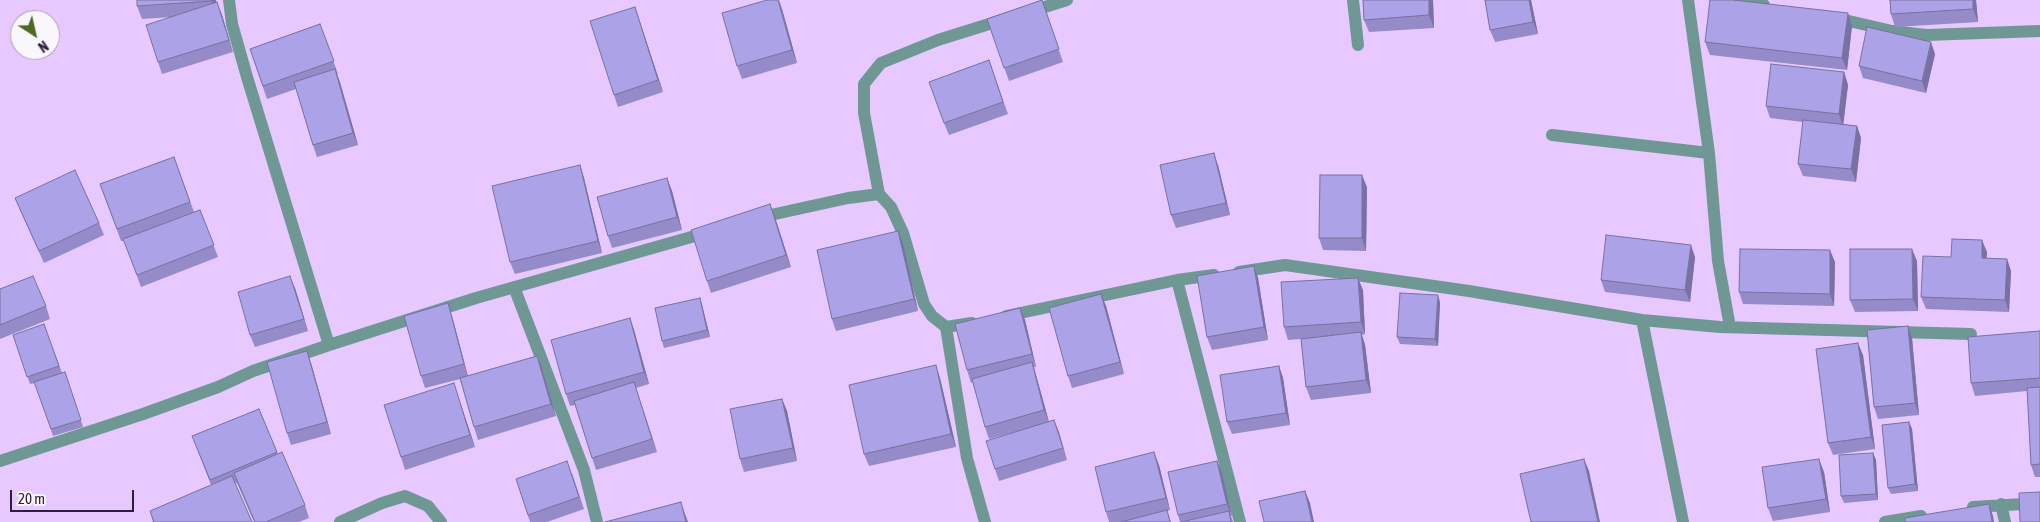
<!DOCTYPE html>
<html>
<head>
<meta charset="utf-8">
<style>
	body { margin:0 }
	#map { position:relative; width:2040px; height:522px; overflow:hidden; background:#e7c9ff; font-family:"Asap Condensed",sans-serif }
	canvas { display:block }
	.north { position:absolute; left:10px; top:10px; width:50px; height:50px; box-sizing:border-box; background:#faf6fd; border:1px solid #a9a0af; border-radius:50%; rotate:145deg; font-size:14px; font-weight:700; line-height:20px; text-align:center; color:#2f203a }
	.north::after { content:''; display:block; margin:auto; width:18px; height:22px; background:#4b6b22; clip-path:polygon(50% 0,100% 100%,50% 72%,0 100%) }
	.scale { position:absolute; left:10px; top:490px; width:124px; height:22px; box-sizing:border-box; border:2px solid #2f203a; border-top:0; padding-left:6px; font-size:15px; line-height:18px; white-space:nowrap; color:#2f203a; -webkit-text-stroke:4px #faf6fd; paint-order:stroke }
</style>
</head>
<body>
<div id="map">
<canvas width="2040" height="522"></canvas>
<div class="north">N</div>
<div class="scale">20 m</div>
</div>
<script>
const c = document.querySelector('canvas').getContext('2d');
c.lineJoin = 'round';
function toPath(rows) {
  const path = new Path2D();
  for (const r of rows) {
    path.moveTo(r[0], r[1]);
    for (let i = 2; i < r.length; i += 2) path.lineTo(r[i], r[i + 1]);
  }
  return path;
}
function strokePath(path, color, width, dash) {
  c.strokeStyle = color;
  c.lineWidth = width;
  c.lineCap = dash ? 'butt' : 'round';
  c.setLineDash(dash || []);
  c.stroke(path);
}
function fillPath(path, color) {
  c.fillStyle = color;
  c.fill(path, 'evenodd');
}
const minor = toPath([
	[229,0,232,24,247,77,329,345],
	[1353,0,1358,45],
	[1688,0,1709,153,1718,261,1730,327],
	[1740,0,1764,5],
	[1029,12,1067,0],
	[1836,18,1892,31,1926,35,2040,31],
	[1552,135,1709,153],
	[879,194,864,113,864,84,881,63,938,40,1005,19],
	[757,218,848,198,879,194,891,207,903,233,924,304,932,316,946,327,972,323],
	[1239,272,1285,265,1469,291,1642,320,1720,327,1971,334],
	[1177,280,1240,522],
	[514,287,584,470,597,522],
	[1006,316,1177,280,1214,275],
	[1642,320,1683,522],
	[946,327,967,458,985,522],
	[0,461,143,414,218,387,253,371,329,345,476,298,709,232],
	[2001,504,2005,522],
	[1973,507,2040,503],
	[340,522,382,503,405,496,428,506,441,522],
	[1885,522,1921,516]
]);
const wall = toPath([
	[137,0,216,0,216,3,222,15,233,52,162,74,158,62,172,17,142,19,137,6],
	[779,0,782,9,797,63,742,79,737,66],
	[1042,0,1063,62,1009,81,987,19],
	[1363,0,1433,0,1434,28,1369,32,1364,20],
	[1485,0,1531,0,1538,34,1495,42,1490,30],
	[1890,0,1976,0,1978,22,1895,27,1891,14],
	[635,7,663,92,618,107,614,95],
	[320,24,338,74,337,74,358,145,317,157,313,145,296,89,267,99,250,49],
	[1852,26,1847,70,1710,55,1705,42],
	[1935,54,1926,93,1863,78,1859,66],
	[989,60,1008,114,949,135,944,123],
	[1844,72,1848,85,1843,124,1857,126,1861,138,1856,182,1803,176,1798,164,1803,122,1770,118,1766,106],
	[174,157,194,212,200,210,218,257,141,287,124,241,121,241,100,184],
	[580,165,584,178,602,253,515,274,510,262],
	[1218,165,1230,215,1176,228,1171,215],
	[667,178,672,191,682,230,612,248,608,236],
	[1367,187,1366,251,1323,250,1319,238],
	[15,198,99,223,104,235,44,263,20,210],
	[770,204,791,267,711,293,707,281],
	[903,243,918,311,836,331,832,319],
	[1987,252,1986,258,2007,259,2011,271,2009,312,1926,309,1921,297,1951,257],
	[1695,257,1690,302,1605,292,1601,280],
	[1917,261,1918,311,1855,312,1850,300],
	[1835,262,1834,306,1743,304,1739,292],
	[1254,266,1258,278,1268,340,1212,350,1207,337],
	[295,288,308,331,255,347,250,335],
	[0,289,46,306,50,319,0,339],
	[1363,290,1365,334,1362,335,1365,345,1371,393,1311,400,1306,387,1301,339,1288,340,1284,327],
	[1101,294,1106,306,1124,374,1072,388,1068,376],
	[700,298,702,305,710,337,664,348,662,341],
	[1440,302,1438,346,1400,344,1397,337],
	[1020,308,1025,320,1036,367,1034,367,1036,375,1049,422,1054,420,1067,460,999,481,995,469,1030,428,989,439,985,427,973,382,971,383,967,370],
	[452,316,468,376,537,356,542,368,556,416,478,440,474,427,460,379,425,388,421,376],
	[630,318,634,330,649,384,636,388,657,452,596,470,575,405,570,406,566,394],
	[44,324,62,373,65,372,83,427,53,436,35,383,30,384,13,335],
	[1908,326,1912,338,1919,415,1878,419,1874,407],
	[2040,331,2040,477,2035,477,2031,465,2027,391,1975,396,1971,383],
	[1863,355,1875,449,1833,455,1828,443],
	[311,363,331,434,291,445,287,433],
	[1279,366,1283,378,1290,425,1232,434,1227,422],
	[940,378,956,447,869,466,864,454],
	[458,396,475,447,405,470,401,457],
	[782,399,787,411,797,461,744,472,740,459],
	[259,409,278,454,305,505,309,518,299,522,254,522,237,483,235,484,252,522,153,522,150,511,211,485,192,436],
	[1909,422,1912,429,1918,491,1891,494,1888,488],
	[1873,453,1876,460,1878,500,1844,503,1841,496],
	[1217,461,1222,473,1232,516,1231,516,1233,522,1180,522,1178,515],
	[1159,465,1170,510,1167,511,1171,522,1109,522,1106,512],
	[1824,472,1830,512,1773,521,1768,508],
	[572,473,584,509,547,522,530,522,516,479]
]);
const shadedWall = toPath([
	[212,0,216,0,216,14,212,1],
	[779,0,782,9,797,63,792,50],
	[1429,0,1433,0,1434,28,1429,15],
	[1529,0,1531,0,1538,34,1533,22],
	[1973,0,1976,0,1978,22,1973,9],
	[217,2,222,15,233,52,229,40],
	[635,7,639,19,663,92,658,80],
	[1848,13,1852,26,1847,70,1842,58],
	[1931,42,1935,54,1926,93,1922,81],
	[335,69,340,82,358,145,353,133],
	[1844,72,1848,85,1843,127,1839,114],
	[1857,126,1861,138,1856,182,1851,169],
	[1214,153,1218,165,1230,215,1226,203],
	[580,165,584,178,602,253,598,241],
	[1362,175,1367,187,1366,251,1362,238],
	[667,178,672,191,682,230,677,217],
	[770,204,775,217,791,267,786,255],
	[898,231,903,243,918,311,914,299],
	[1982,240,1987,252,1986,270,1982,258],
	[1691,245,1695,257,1690,302,1685,290],
	[1912,249,1917,261,1918,311,1913,299],
	[1830,250,1835,262,1834,306,1830,294],
	[2007,259,2011,271,2009,312,2005,300],
	[1254,266,1258,278,1268,340,1264,327],
	[290,276,295,288,308,331,304,319],
	[1358,278,1363,290,1365,334,1361,322],
	[1101,294,1106,306,1124,374,1120,362],
	[1438,295,1440,302,1438,346,1435,339],
	[700,298,702,305,710,337,707,330],
	[448,303,452,316,468,377,464,364],
	[1020,308,1025,320,1036,367,1032,354],
	[630,318,634,330,649,384,644,372],
	[1908,326,1912,338,1919,415,1915,403],
	[1361,332,1365,345,1371,393,1366,380],
	[1858,343,1863,355,1875,449,1871,437],
	[307,351,311,363,331,434,327,422],
	[537,356,542,368,556,416,551,404],
	[1032,362,1036,375,1049,422,1044,410],
	[936,365,940,378,956,447,951,434],
	[1279,366,1283,378,1290,425,1286,413],
	[634,382,638,394,657,452,652,439],
	[454,383,458,396,475,447,470,435],
	[782,399,787,411,797,461,793,448],
	[1054,420,1059,432,1067,460,1063,448],
	[1909,422,1912,429,1918,491,1915,484],
	[1154,452,1159,465,1170,510,1166,498],
	[1873,453,1876,460,1878,500,1876,494],
	[1584,459,1589,471,1600,522,1598,522],
	[1819,459,1824,472,1830,512,1826,499],
	[1217,461,1222,473,1232,516,1227,504],
	[1305,491,1310,503,1314,522,1312,522],
	[681,502,685,514,688,522,686,522],
	[1989,504,1993,516,1994,522,1992,522]
]);
const building = toPath([
	[137,0,212,0,212,1,137,6,137,0],
	[767,0,778,0,792,50,737,66,722,13,767,0],
	[1042,0,1059,49,1004,68,987,19,1042,0],
	[1363,0,1429,0,1429,15,1364,20,1363,0],
	[1485,0,1529,0,1533,22,1490,30,1485,0],
	[1710,0,1733,0,1848,13,1842,58,1705,42,1710,0],
	[1890,0,1973,0,1973,9,1891,14,1890,0],
	[217,2,229,40,158,62,146,25,217,2],
	[635,7,658,80,614,95,590,21,635,7],
	[320,24,334,61,263,86,250,49,320,24],
	[1867,27,1931,42,1922,81,1859,66,1867,27],
	[989,60,1003,102,944,123,929,82,989,60],
	[1771,64,1844,72,1839,114,1766,106,1771,64],
	[335,69,353,133,313,145,294,82,335,69],
	[1803,120,1857,126,1851,169,1798,164,1803,120],
	[1214,153,1226,203,1171,215,1160,165,1214,153],
	[174,157,190,202,117,229,100,184,174,157],
	[580,165,598,241,510,262,492,186,580,165],
	[75,170,99,223,39,251,15,198,75,170],
	[1320,175,1362,175,1362,238,1319,238,1320,175],
	[667,178,677,217,608,236,597,197,667,178],
	[770,204,786,255,707,281,691,230,770,204],
	[200,210,214,245,137,275,123,239,200,210],
	[898,231,914,299,832,319,817,250,898,231],
	[1606,235,1691,245,1685,290,1601,280,1606,235],
	[1952,239,1982,240,1982,258,2007,259,2005,300,1921,297,1923,256,1951,257,1952,239],
	[1740,249,1830,250,1830,294,1739,292,1740,249],
	[1850,249,1912,249,1913,299,1850,300,1850,249],
	[1254,266,1264,327,1207,337,1197,276,1254,266],
	[33,276,46,306,0,325,0,289,33,276],
	[290,276,304,319,250,335,238,292,290,276],
	[1358,278,1361,322,1284,327,1281,282,1358,278],
	[1400,293,1438,295,1435,339,1397,337,1400,293],
	[1101,294,1120,362,1068,376,1049,308,1101,294],
	[700,298,707,330,662,341,655,308,700,298],
	[448,303,464,364,421,376,404,316,448,303],
	[1020,308,1032,354,967,370,955,324,1020,308],
	[630,318,644,372,566,394,551,340,630,318],
	[44,324,59,366,27,377,13,335,44,324],
	[1908,326,1915,403,1874,407,1867,330,1908,326],
	[2040,331,2040,378,1971,383,1968,337,2040,331],
	[1361,332,1366,380,1306,387,1301,339,1361,332],
	[1858,343,1871,437,1828,443,1816,349,1858,343],
	[307,351,327,422,287,433,267,362,307,351],
	[537,356,551,404,474,427,460,378,537,356],
	[1032,362,1044,410,985,427,972,379,1032,362],
	[936,365,951,434,864,454,849,385,936,365],
	[1279,366,1286,413,1227,422,1220,375,1279,366],
	[65,372,81,420,51,429,34,382,65,372],
	[634,382,652,439,592,458,574,401,634,382],
	[454,383,470,435,401,457,384,405,454,383],
	[2040,387,2040,464,2031,465,2027,388,2040,387],
	[782,399,793,448,740,459,730,409,782,399],
	[259,409,277,452,210,480,192,436,259,409],
	[1054,420,1063,448,995,469,986,441,1054,420],
	[1909,422,1915,484,1888,488,1882,425,1909,422],
	[282,452,305,505,266,522,255,522,234,473,282,452],
	[1154,452,1166,498,1106,512,1095,467,1154,452],
	[1873,453,1876,494,1841,496,1839,455,1873,453],
	[1584,459,1598,522,1531,522,1520,474,1584,459],
	[1819,459,1826,499,1768,508,1762,467,1819,459],
	[567,461,579,497,528,515,516,479,567,461],
	[1217,461,1227,504,1178,515,1168,472,1217,461],
	[232,476,252,522,154,522,150,511,232,476],
	[1305,491,1312,522,1264,522,1259,501,1305,491],
	[2040,492,2040,522,2020,522,2019,493,2040,492],
	[681,502,686,522,605,522,681,502],
	[1989,504,1992,522,1905,522,1905,518,1989,504],
	[1167,510,1170,522,1121,522,1167,510],
	[1229,511,1231,522,1181,522,1229,511]
]);
strokePath(minor, '#6f9895', 12);
fillPath(wall, '#948bc8');
fillPath(shadedWall, '#7871a2');
fillPath(building, '#aca2e8');
strokePath(building, '#7871a2', 1);
</script>
</body>
</html>
